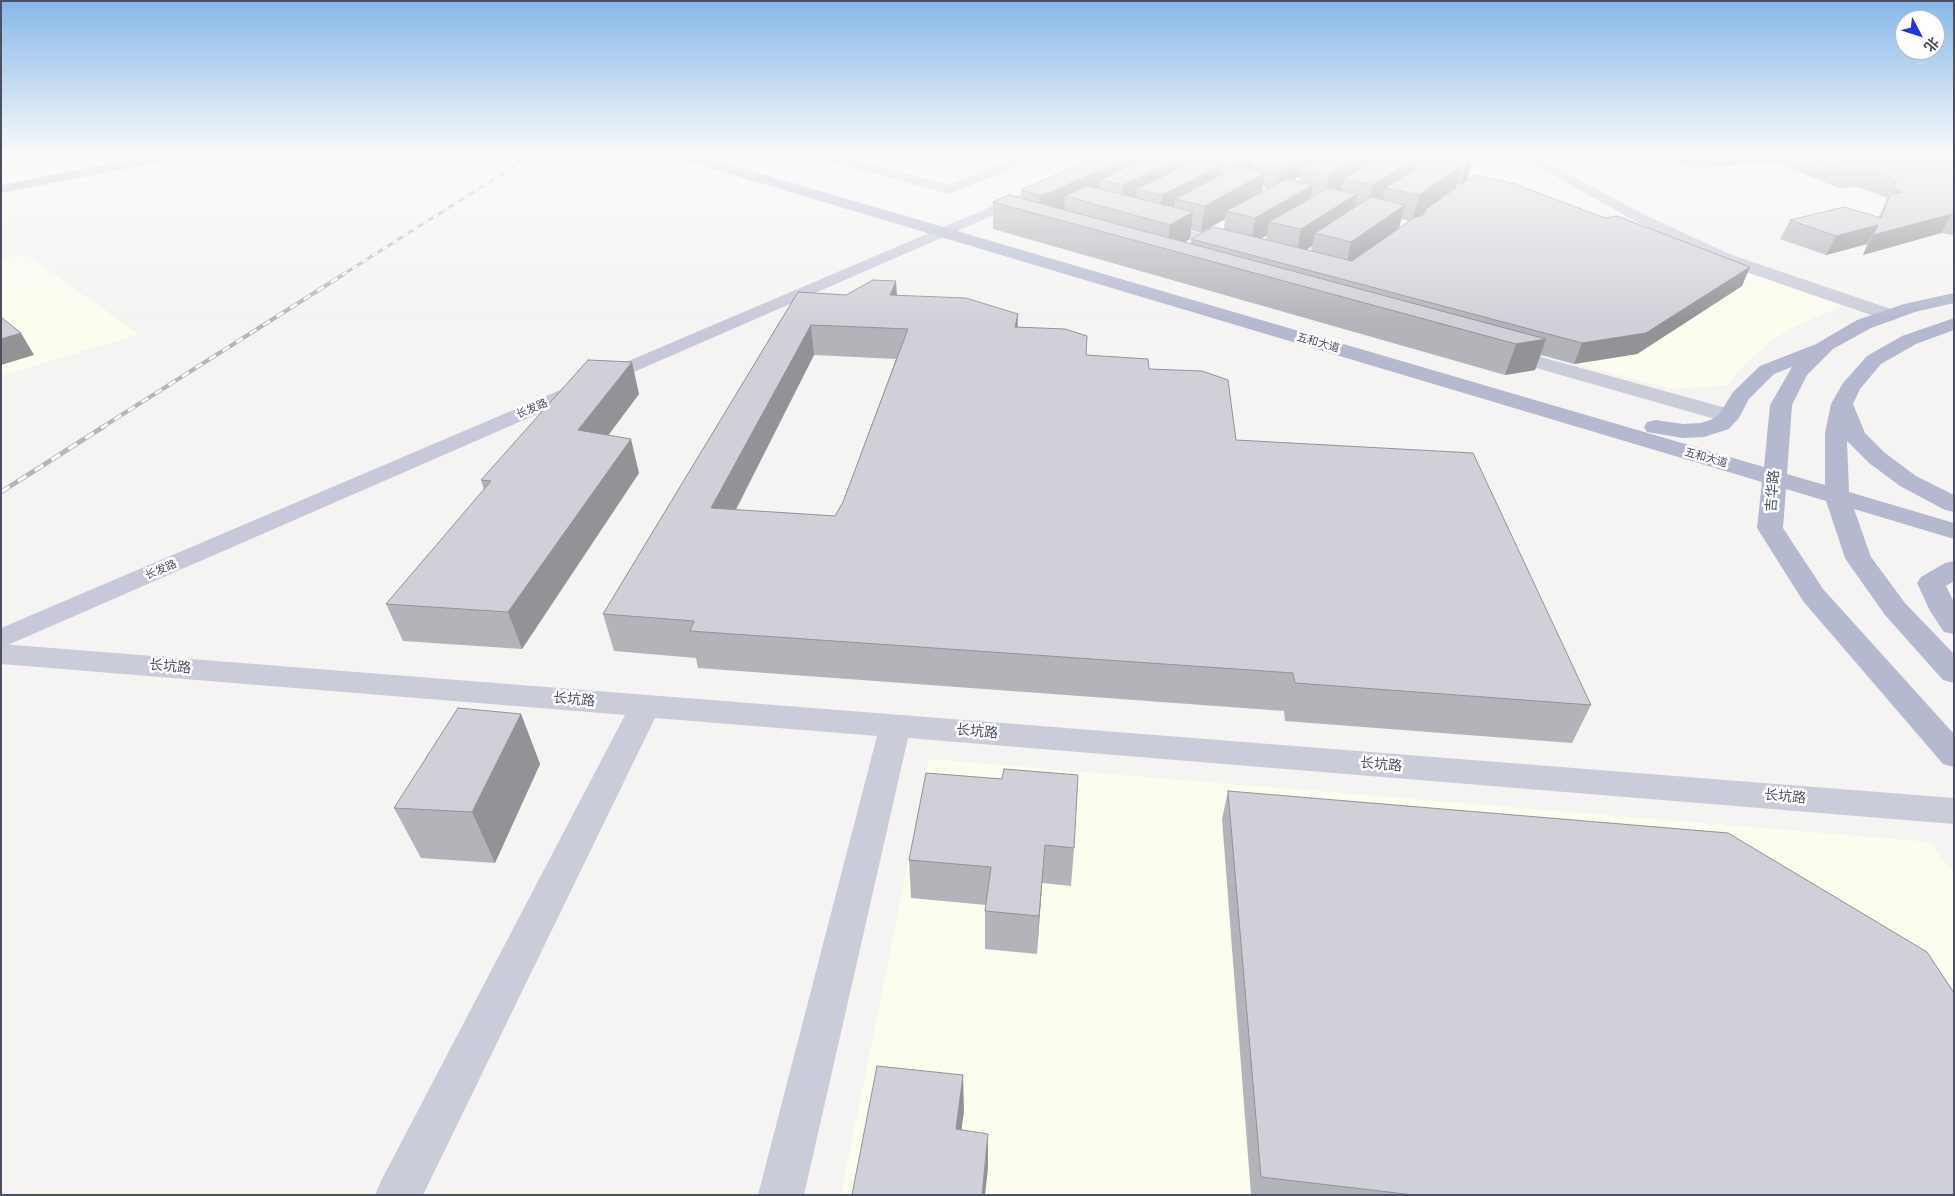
<!DOCTYPE html>
<html>
<head>
<meta charset="utf-8">
<style>
	body { margin:0 }
	#map { position:relative; width:1955px; height:1196px; overflow:hidden; background:#f5f4f3; font-family:"Fira Sans","Noto Sans SC",sans-serif }
	canvas { display:block }
	.frame { position:absolute; inset:0; border:2px solid #4b4f60; pointer-events:none }
	.north { position:absolute; left:1895px; top:10px; width:50px; height:50px; box-sizing:border-box; background:#fff; border:1px solid #b7b9bf; border-radius:50%; rotate:130deg; font-size:14px; font-weight:700; line-height:20px; text-align:center; color:#4b4f60 }
	.north::after { content:''; display:block; margin:auto; width:18px; height:22px; background:#2234e0; clip-path:polygon(50% 0,100% 100%,50% 72%,0 100%) }
</style>
</head>
<body>
<div id="map">
<canvas width="1955" height="1196"></canvas>
<div class="frame"></div>
<div class="north">北</div>
</div>
<script>
const c = document.querySelector('canvas').getContext('2d');
c.lineJoin = 'round';
function fillPath(path, color) {
  c.fillStyle = color;
  c.fill(path, 'evenodd');
}
function toPath(rows) {
  const path = new Path2D();
  for (const r of rows) {
    path.moveTo(r[0], r[1]);
    for (let i = 2; i < r.length; i += 2) path.lineTo(r[i], r[i + 1]);
  }
  return path;
}
function strokePath(path, color, width, dash) {
  c.strokeStyle = color;
  c.lineWidth = width;
  c.lineCap = dash ? 'butt' : 'round';
  c.setLineDash(dash || []);
  c.stroke(path);
}
function write(font, color, halo, rows, align = 'center') {
  c.font = font + ' "Fira Sans","Noto Sans SC",sans-serif';
  c.lineWidth = 5;
  c.setLineDash([]);
  c.textBaseline = 'middle';
  c.strokeStyle = halo;
  c.fillStyle = color;
  for (const [text, x, y, turn = 0] of rows) {
    c.save();
    c.translate(x, y);
    c.rotate((+turn || 0) * Math.PI / 180);
    c.textAlign = isNaN(turn) ? turn : align;
    if (halo) c.strokeText(text, 0, 0);
    c.fillText(text, 0, 0);
    c.restore();
  }
}
const commercial = toPath([
	[1630,220,1659,236,1716,261,1841,306,1792,328,1771,341,1740,369,1728,385,1671,389,1381,311,1474,243],
	[25,254,139,334,1,376,1,260],
	[929,759,1930,842,1954,874,1954,1195,841,1195]
]);
const lane = toPath([
	[1172,226,1220,239,1221,241,1217,244,1169,231,1168,229,1172,226]
]);
const street = toPath([
	[815,155,838,155,948,185,1023,155,1042,155,1041,158,949,194,816,158,815,155],
	[1516,155,1533,155,1649,217,1732,255,1897,311,1899,315,1897,319,1890,321,1883,319,1720,263,1639,223,1516,155],
	[1501,346,1737,411,1740,416,1737,421,1729,423,1494,356,1491,352,1494,348,1501,346],
	[1,644,1954,798,1954,824,908,738,804,1195,758,1195,877,736,655,718,423,1195,375,1195,382,1179,625,715,1,664,1,644]
]);
const secondary = toPath([
	[1028,191,1033,192,1035,195,1033,198,1,648,1,628,1028,191]
]);
const primary = toPath([
	[152,155,181,155,175,159,1,193,1,185,152,155],
	[675,155,697,155,1764,467,1770,405,1792,367,1774,374,1749,399,1740,416,1729,429,1704,437,1683,438,1647,432,1644,427,1647,422,1655,420,1683,424,1701,423,1713,419,1720,413,1733,392,1760,366,1816,344,1857,320,1904,304,1954,293,1954,303,1915,312,1871,328,1833,349,1807,375,1792,405,1787,474,1825,485,1825,433,1831,404,1843,383,1867,356,1902,336,1954,318,1954,330,1916,344,1881,364,1860,389,1853,404,1865,433,1885,453,1916,476,1954,495,1954,512,1945,510,1900,486,1869,463,1847,441,1849,492,1954,523,1954,539,1854,509,1871,557,1905,603,1954,654,1954,683,1943,680,1885,615,1849,564,1845,558,1826,501,1786,489,1783,528,1823,589,1954,734,1954,767,1943,764,1803,601,1757,528,1762,482,676,158,675,155],
	[1954,561,1954,581,1946,586,1954,602,1954,634,1944,632,1930,611,1917,583,1921,577,1945,563,1954,561]
]);
const railFar2 = toPath([
	[342,275,532,155]
]);
const railFar1 = toPath([
	[101,428,344,274]
]);
const rail = toPath([
	[1,492,103,427]
]);
const wall = toPath([
	[1102,155,1463,155,1473,158,1467,180,1460,185,1456,184,1455,188,1742,286,1637,354,1574,364,1541,355,1535,370,1505,375,993,229,993,202,1021,198,1021,190],
	[1300,176,1299,182,1294,180],
	[1263,187,1268,188,1262,192],
	[1225,219,1224,229,1191,239,1191,244,1184,242,1190,239,1191,230,1201,233],
	[1401,219,1409,221,1399,228],
	[1267,235,1266,240,1262,238],
	[1312,246,1311,251,1307,250],
	[1662,155,1954,155,1954,235,1941,233,1863,255,1867,244,1826,255,1780,239,1790,220,1879,217,1887,198,1859,187,1838,188,1777,163,1690,168],
	[798,292,846,295,897,295,1017,327,1086,355,1149,369,1236,440,1591,705,1572,743,1285,721,1284,711,698,668,696,658,614,651,603,614],
	[814,355,896,359,843,502,835,516,736,510],
	[639,394,608,435,639,473,522,649,403,641,386,604,484,490,481,480],
	[521,714,540,764,495,863,421,858,394,808],
	[926,773,1074,848,1071,886,1042,883,1037,954,985,949,985,911,986,905,911,898,909,860],
	[1228,791,1954,1195,1251,1195,1222,819]
]);
const shadedWall = toPath([
	[1132,155,1148,155,1147,172,1100,180,1099,195,1065,196,1064,212,1039,215,1040,195],
	[1201,155,1215,155,1213,164,1199,172],
	[1244,155,1283,155,1252,161,1250,173,1236,180,1239,158],
	[1302,155,1326,155,1302,169,1300,176,1277,190,1281,167],
	[1364,155,1374,155,1370,173,1343,179,1341,190,1324,201,1329,175],
	[1185,156,1182,180,1137,189,1135,204,1121,211,1123,185],
	[1417,157,1411,182,1385,188,1383,201,1367,211,1373,185],
	[1473,158,1467,180,1460,185,1466,162],
	[1223,164,1219,189,1175,199,1174,213,1159,221,1162,195],
	[1461,166,1455,191,1412,222,1419,195],
	[1265,173,1261,199,1226,211,1225,219,1201,233,1205,206],
	[1313,185,1308,210,1269,222,1267,235,1251,245,1255,218],
	[1357,194,1352,221,1315,233,1312,246,1296,257,1301,229],
	[1405,205,1398,232,1345,270,1351,242],
	[1193,212,1190,239,1170,250,1167,249,1170,225],
	[1952,214,1941,233,1863,255,1873,235],
	[1878,225,1867,244,1826,255,1836,236],
	[1750,267,1742,286,1637,354,1574,364,1582,343],
	[896,281,898,310,890,295],
	[1018,314,1017,344,1015,327],
	[811,325,814,355,718,544,711,508],
	[21,333,34,355,1,365,1,339],
	[1546,339,1535,370,1505,375,1516,344],
	[632,362,639,394,587,464,578,430],
	[631,439,639,473,522,649,508,612],
	[521,714,540,764,495,863,472,812],
	[1045,845,1042,883,1037,954,1039,916],
	[963,1075,964,1111,957,1164,956,1129],
	[988,1134,988,1168,985,1195,982,1195]
]);
const building = toPath([
	[1102,155,1132,155,1050,193,1040,195,1021,190,1102,155],
	[1153,155,1185,156,1123,185,1100,180,1153,155],
	[1227,155,1244,155,1239,158,1227,155],
	[1263,155,1302,155,1281,167,1252,161,1263,155],
	[1326,155,1364,155,1329,175,1302,169,1326,155],
	[1383,155,1408,155,1417,157,1373,185,1343,179,1383,155],
	[1434,155,1463,155,1473,158,1466,162,1434,155],
	[1809,155,1954,155,1954,214,1952,214,1873,235,1878,225,1836,236,1790,220,1844,207,1881,218,1890,195,1902,192,1893,189,1897,180,1868,169,1847,170,1809,155],
	[1198,159,1223,164,1162,195,1137,189,1198,159],
	[1431,159,1461,166,1419,195,1385,188,1431,159],
	[1236,167,1265,173,1205,206,1175,199,1236,167],
	[1474,175,1515,184,1605,218,1617,216,1750,267,1646,333,1582,343,1191,239,1214,227,1352,261,1415,217,1423,215,1426,209,1474,175],
	[1286,179,1313,185,1255,218,1226,211,1286,179],
	[1088,186,1193,212,1170,225,1065,196,1088,186],
	[1328,188,1357,194,1301,229,1269,222,1328,188],
	[1009,195,1546,339,1516,344,993,202,1009,195],
	[1371,197,1405,205,1351,242,1315,233,1371,197],
	[873,280,896,281,890,295,966,298,1018,314,1015,327,1065,329,1087,336,1086,355,1148,359,1149,369,1202,371,1228,380,1236,440,1473,453,1591,705,1295,683,1293,673,690,631,694,621,603,614,798,292,846,295,873,280],
	[811,325,908,329,843,502,835,516,711,508,811,325],
	[1,317,21,333,1,339,1,317],
	[588,360,632,362,578,430,631,439,508,612,386,604,491,481,481,480,588,360],
	[458,708,521,714,472,812,394,808,458,708],
	[1004,769,1078,775,1074,848,1045,845,1039,916,985,911,991,867,909,860,926,773,1002,779,1004,769],
	[1228,791,1728,833,1927,952,1954,993,1954,1195,1414,1195,1261,1177,1228,791],
	[877,1066,963,1075,956,1129,988,1134,982,1195,852,1195,877,1066]
]);
const farStreetnames = [
	["五和大道",1318,343,16],
	["长发路",532,409,-23],
	["五和大道",1706,458,16],
	["长发路",161,570,-23]
];
const streetNames = [
	["吉华路",1773,491,-86],
	["长坑路",170,667,5],
	["长坑路",574,700,5],
	["长坑路",977,732,5],
	["长坑路",1381,765,5],
	["长坑路",1785,797,5]
];
fillPath(commercial, '#fcfcef');
fillPath(lane, '#cacdd9');
fillPath(street, '#cacdd9');
fillPath(secondary, '#c7c9da');
fillPath(primary, '#b4b9d0');
strokePath(railFar2, '#b5b6bd', 3);
strokePath(railFar1, '#b5b6bd', 4);
strokePath(rail, '#b5b6bd', 5);
strokePath(railFar2, '#fff', 2, [6]);
strokePath(railFar1, '#fff', 2.5, [8]);
strokePath(rail, '#fff', 3, [10]);
fillPath(wall, '#b3b4ba');
fillPath(shadedWall, '#929297');
fillPath(building, '#d0d1d8');
strokePath(building, '#929297', 1);
const sky = c.createLinearGradient(0, 0, 0, 323);
sky.addColorStop(0, '#86b7e9');
sky.addColorStop(0.48, '#fafafa');
sky.addColorStop(1, '#fafafa00');
c.fillStyle = sky;
c.fillRect(0, 0, 1955, 323);
write('11px', '#4b4f60', '#fff', farStreetnames);
write('14px', '#4b4f60', '#fff', streetNames);
</script>
</body>
</html>
